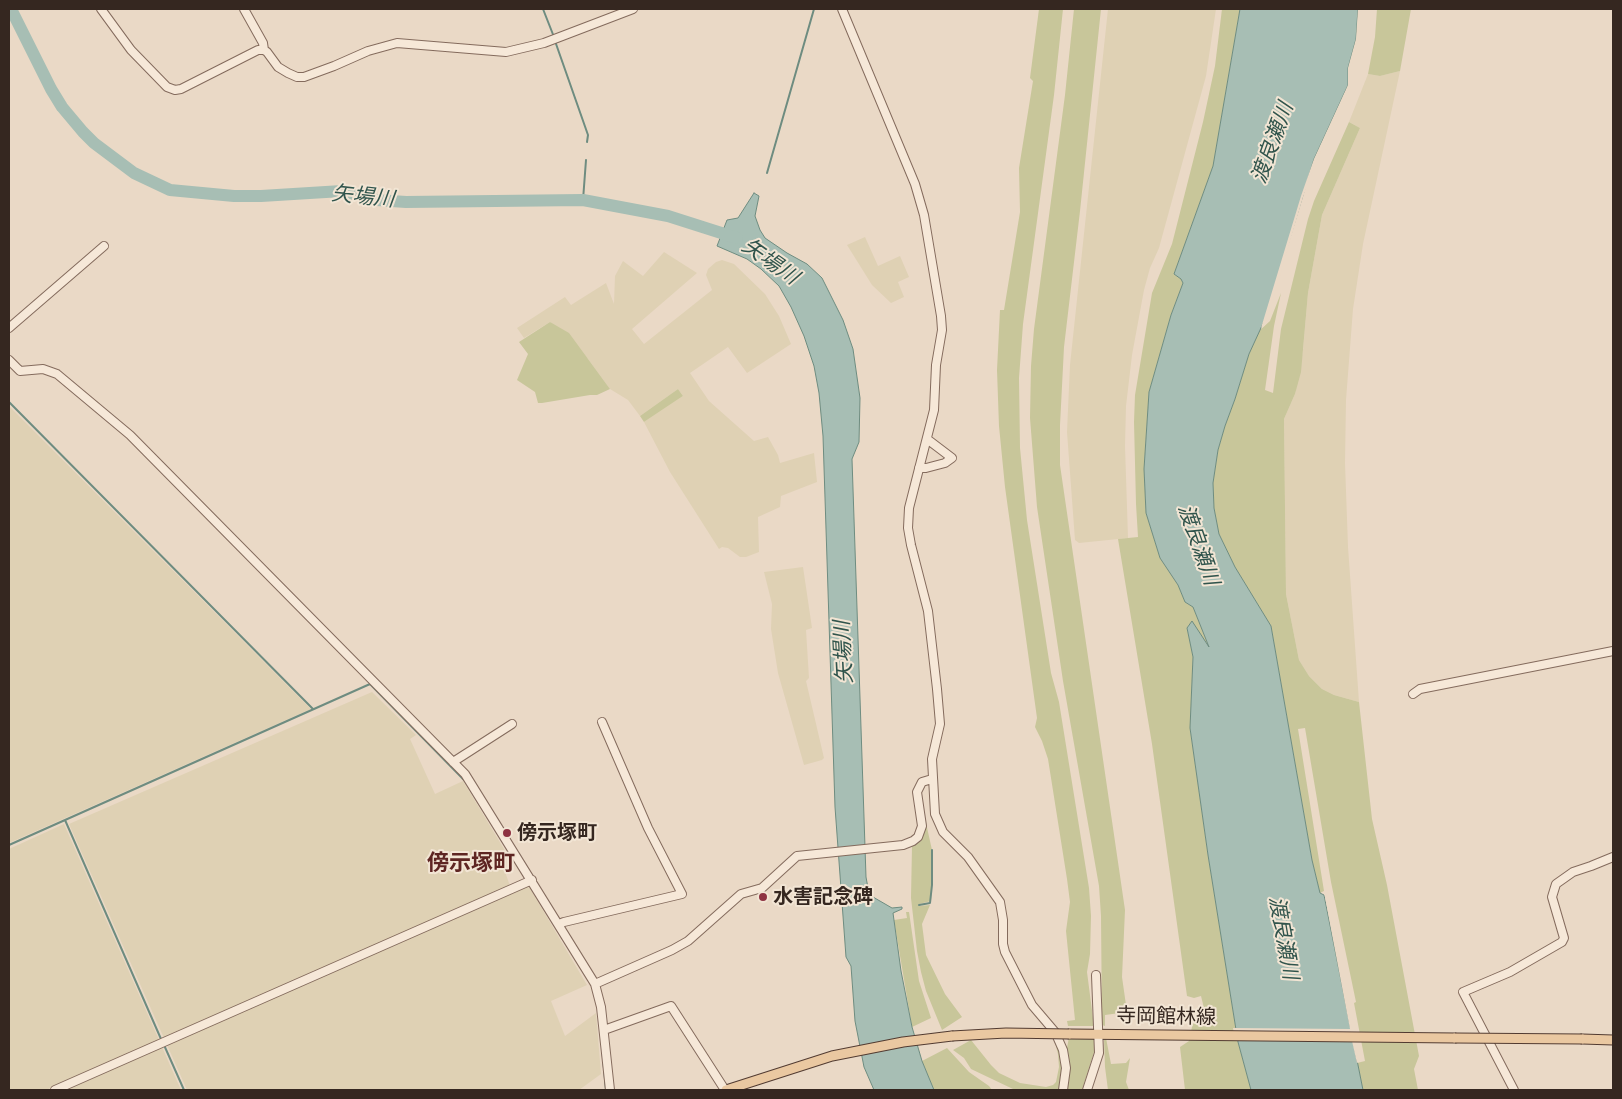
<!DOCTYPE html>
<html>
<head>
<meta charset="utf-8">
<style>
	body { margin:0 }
	#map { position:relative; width:1622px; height:1099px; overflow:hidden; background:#ead9c6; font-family:"Zilla Slab",serif }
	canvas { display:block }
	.frame { position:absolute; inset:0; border:10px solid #352720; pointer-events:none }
</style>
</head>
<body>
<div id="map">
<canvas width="1622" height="1099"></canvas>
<div class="frame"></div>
</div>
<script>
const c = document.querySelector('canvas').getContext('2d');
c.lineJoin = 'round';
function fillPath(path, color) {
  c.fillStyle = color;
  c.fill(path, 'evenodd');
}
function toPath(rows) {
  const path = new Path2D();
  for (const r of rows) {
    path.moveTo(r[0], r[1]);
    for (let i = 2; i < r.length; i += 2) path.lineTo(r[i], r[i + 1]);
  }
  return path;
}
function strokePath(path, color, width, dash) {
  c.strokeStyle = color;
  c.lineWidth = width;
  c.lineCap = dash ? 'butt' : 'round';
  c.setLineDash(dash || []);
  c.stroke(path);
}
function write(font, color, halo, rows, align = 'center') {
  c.font = font + ' "Zilla Slab","Noto Sans JP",serif';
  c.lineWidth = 4;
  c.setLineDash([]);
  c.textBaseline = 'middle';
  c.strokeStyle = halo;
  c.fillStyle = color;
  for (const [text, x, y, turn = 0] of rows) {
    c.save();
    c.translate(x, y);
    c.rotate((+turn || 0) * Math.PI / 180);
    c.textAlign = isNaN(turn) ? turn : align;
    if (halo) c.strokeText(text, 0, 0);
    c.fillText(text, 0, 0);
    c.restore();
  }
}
const farmland = toPath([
	[1108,9,1216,9,1206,76,1159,248,1150,268,1144,290,1132,355,1126,406,1125,446,1128,538,1079,543,1075,540,1067,432,1070,365],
	[1400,71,1363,244,1353,309,1346,400,1345,463,1348,547,1359,702,1334,695,1322,689,1309,676,1299,660,1286,594,1284,419,1295,394,1303,350,1308,293,1322,215,1360,128,1349,122,1368,74,1380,76],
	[865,237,878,266,900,256,909,277,898,282,904,297,891,303,872,285,847,245],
	[664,252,697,273,632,329,644,344,712,290,706,275,708,269,716,262,722,260,734,264,765,294,779,316,791,344,747,373,728,347,690,373,709,401,754,441,768,437,778,455,780,463,814,453,817,482,781,496,780,507,758,517,759,552,746,557,740,557,728,548,722,547,719,549,670,472,644,422,683,396,678,389,640,416,628,400,610,389,588,359,550,322,524,338,517,328,565,297,571,305,606,283,614,304,615,276,623,261,643,276],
	[9,406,311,709,9,843],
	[803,567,812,628,806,630,809,678,806,681,824,758,822,760,804,765,778,673,771,629,772,604,764,572],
	[372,692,416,735,410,739,435,794,463,781,507,854,501,860,512,892,528,885,587,985,551,1001,565,1036,596,1013,601,1074,579,1090,187,1090,69,824],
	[64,824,159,1040,46,1090,9,1090,9,849],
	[162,1047,181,1090,63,1090]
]);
const green = toPath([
	[1039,9,1063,9,1054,95,1023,324,1019,378,1020,448,1027,520,1051,673,1059,702,1089,888,1091,916,1090,954,1087,972,1094,1026,1068,1026,1067,1021,1075,1020,1066,931,1070,902,1067,879,1048,759,1042,741,1035,727,1037,718,1005,487,999,426,997,370,1000,310,1004,310,1020,212,1019,168,1033,81,1030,78],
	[1074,9,1101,9,1080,211,1064,347,1060,425,1060,465,1125,910,1122,977,1127,1012,1105,1015,1105,1026,1102,1025,1101,916,1099,886,1063,681,1037,507,1030,418,1031,366,1034,329,1065,95],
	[1222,9,1240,9,1213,166,1174,274,1181,279,1183,283,1171,315,1149,392,1144,469,1146,513,1160,558,1178,585,1185,602,1193,607,1210,650,1192,622,1187,628,1193,657,1190,728,1208,855,1233,1011,1238,1042,1251,1090,1185,1090,1180,1047,1189,1041,1193,1022,1203,1013,1204,1008,1201,996,1194,998,1187,996,1152,744,1118,539,1138,537,1136,504,1134,422,1135,395,1152,293,1172,244,1203,122,1215,66],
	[1377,9,1411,9,1400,71,1380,76,1368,74,1375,37],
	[1349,122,1360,128,1322,215,1308,293,1301,372,1295,394,1284,419,1286,594,1299,660,1309,676,1322,689,1334,695,1359,702,1372,819,1387,885,1419,1056,1414,1069,1418,1090,1363,1090,1357,1063,1365,1061,1354,1003,1356,1002,1331,882,1305,728,1298,729,1324,891,1320,893,1312,860,1271,626,1235,567,1219,534,1214,508,1213,483,1218,450,1225,426,1235,399,1249,354,1259,331,1270,321,1281,293,1274,326,1265,390,1273,393,1281,329,1308,219,1314,201],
	[550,322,569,333,610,389,597,395,590,395,542,403,538,403,535,392,517,380,528,354,519,342],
	[678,389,683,396,644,422,640,416],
	[926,823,932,850,932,885,931,901,919,904,919,906,930,905,922,924,926,955,945,994,962,1017,942,1030,926,991,921,972,917,951,911,898,912,846,921,841,924,833],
	[906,912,909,912,919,981,931,1018,912,1027,894,920,907,918],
	[1069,1037,1093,1037,1095,1040,1096,1046,1082,1090,1066,1090,1069,1071,1067,1048],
	[1054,1038,1060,1051,1062,1061,1062,1083,1059,1090,1019,1090,1013,1089,971,1069,964,1058,953,1050,971,1040,991,1065,999,1073,1020,1083,1046,1087,1053,1085,1056,1082,1059,1067,1058,1054],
	[1106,1038,1111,1064,1126,1063,1130,1058,1126,1082,1129,1090,1108,1090,1105,1067,1104,1039],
	[947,1048,969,1072,989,1086,992,1090,934,1090,922,1061]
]);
const water = toPath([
	[1240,9,1358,9,1356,39,1348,68,1348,85,1314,159,1266,317,1249,354,1235,399,1225,426,1218,450,1213,483,1214,508,1219,534,1235,567,1271,626,1312,860,1320,893,1324,895,1363,1090,1251,1090,1238,1042,1233,1011,1208,855,1190,728,1193,657,1187,628,1192,621,1209,647,1193,607,1185,602,1178,585,1160,558,1146,513,1144,469,1149,392,1171,315,1183,283,1181,279,1174,274,1213,166,1240,9],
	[754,193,759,196,755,216,760,230,765,238,787,253,807,264,822,278,843,320,853,349,860,398,859,442,852,459,866,877,868,888,873,897,892,908,902,907,902,909,893,913,901,971,912,1027,922,1061,934,1090,874,1090,864,1067,855,1021,851,966,846,957,835,807,823,436,819,393,814,366,804,336,791,307,779,286,761,269,747,259,717,246,727,220,738,218,754,193]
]);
const pier = toPath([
	[1358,9,1360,9,1358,39,1351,69,1351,86,1317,160,1303,197,1268,317,1265,325,1261,328,1301,196,1314,159,1348,85,1348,68,1356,39],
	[1324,892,1326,895,1359,1062,1357,1063,1352,1041,1235,1039,1233,1028,1350,1029]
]);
const stream = toPath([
	[543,9,554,37],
	[555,41,588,135,587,142],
	[767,173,814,9],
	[583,200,586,160],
	[9,402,313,709],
	[65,820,161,1039],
	[9,845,370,684,466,782],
	[919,905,930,903,932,885,932,850],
	[164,1045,184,1090],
	[602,1047,606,1090]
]);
const river = toPath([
	[11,9,51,89,62,107,83,132,94,143,134,173,170,190,234,196,261,196,342,191,377,200,406,202,583,200,668,216,737,238]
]);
const minor = toPath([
	[101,9,131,50,167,87,175,90,181,89,258,50,264,50,267,52,278,67,288,73,297,77,304,77,334,66,368,51,397,43,506,52,544,43,633,9],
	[244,9,263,43,264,50],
	[842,9,915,184,924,215,941,316,942,330,936,365,934,410,909,508,908,528,911,545,928,611,937,689,940,724,932,759,935,814,943,832,968,857,1000,902,1003,920,1003,944,1005,952,1032,1005,1055,1032,1063,1050,1066,1068,1063,1090],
	[9,328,104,246],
	[9,360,20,371,43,369,57,374,130,435,465,774,595,984,601,1007,610,1090],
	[919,468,926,468,945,463,952,458,927,439],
	[1413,694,1420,689,1613,651],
	[453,762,512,724],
	[559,924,564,922,682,894,648,828,602,722],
	[595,984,672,950,688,941,741,894,762,888,797,856,903,845,913,841,918,837,922,826,917,792,922,782,932,779],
	[604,1030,671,1006,725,1090],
	[55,1090,532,880],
	[1087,1090,1099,1053,1096,975],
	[1514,1090,1463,992,1510,972,1562,942,1564,938,1552,897,1556,884,1573,872,1591,866,1613,857]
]);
const major = toPath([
	[1069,1034,1455,1038],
	[1582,1039,1613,1040],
	[726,1090,832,1056,903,1042,952,1036]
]);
const majorBridge = toPath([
	[952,1036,1006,1033,1069,1034],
	[1455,1038,1582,1039]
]);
const markers = [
	[507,833,5,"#8e3241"],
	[763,897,5,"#8e3241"]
];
const poiNames = [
	["傍示塚町",517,833],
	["水害記念碑",773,897]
];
const streetNames = [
	["寺岡館林線",1166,1017,1]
];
const waterNames = [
	["渡良瀬川",1273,143,-70],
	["矢場川",363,197,6],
	["矢場川",770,262,35],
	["渡良瀬川",1198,545,71],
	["矢場川",844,652,-93],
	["渡良瀬川",1283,938,80]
];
const quarterNames = [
	["傍示塚町",471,864]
];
fillPath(farmland, '#dfd1b4');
fillPath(green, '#c8c69a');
fillPath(water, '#a7beb4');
strokePath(water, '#6e8c80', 1);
fillPath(pier, '#ead9c6');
strokePath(stream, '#6e8c80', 2);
strokePath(river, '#a7beb4', 12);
strokePath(minor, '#846b5d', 10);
strokePath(major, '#523b31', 11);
strokePath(minor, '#f6e8d8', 8);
strokePath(major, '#eac8a1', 9);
strokePath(majorBridge, '#523b31', 11, []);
strokePath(majorBridge, '#eac8a1', 9);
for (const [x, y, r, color] of markers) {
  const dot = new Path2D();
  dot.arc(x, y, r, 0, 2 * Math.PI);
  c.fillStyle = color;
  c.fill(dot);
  strokePath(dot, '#f2e5d4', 2);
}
write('bold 20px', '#352720', '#f2e5d4', poiNames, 'left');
write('20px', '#352720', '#f2e5d4', streetNames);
write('italic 21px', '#30544c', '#f2e5d4', waterNames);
write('bold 22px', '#5e2522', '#f2e5d4', quarterNames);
</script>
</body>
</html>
